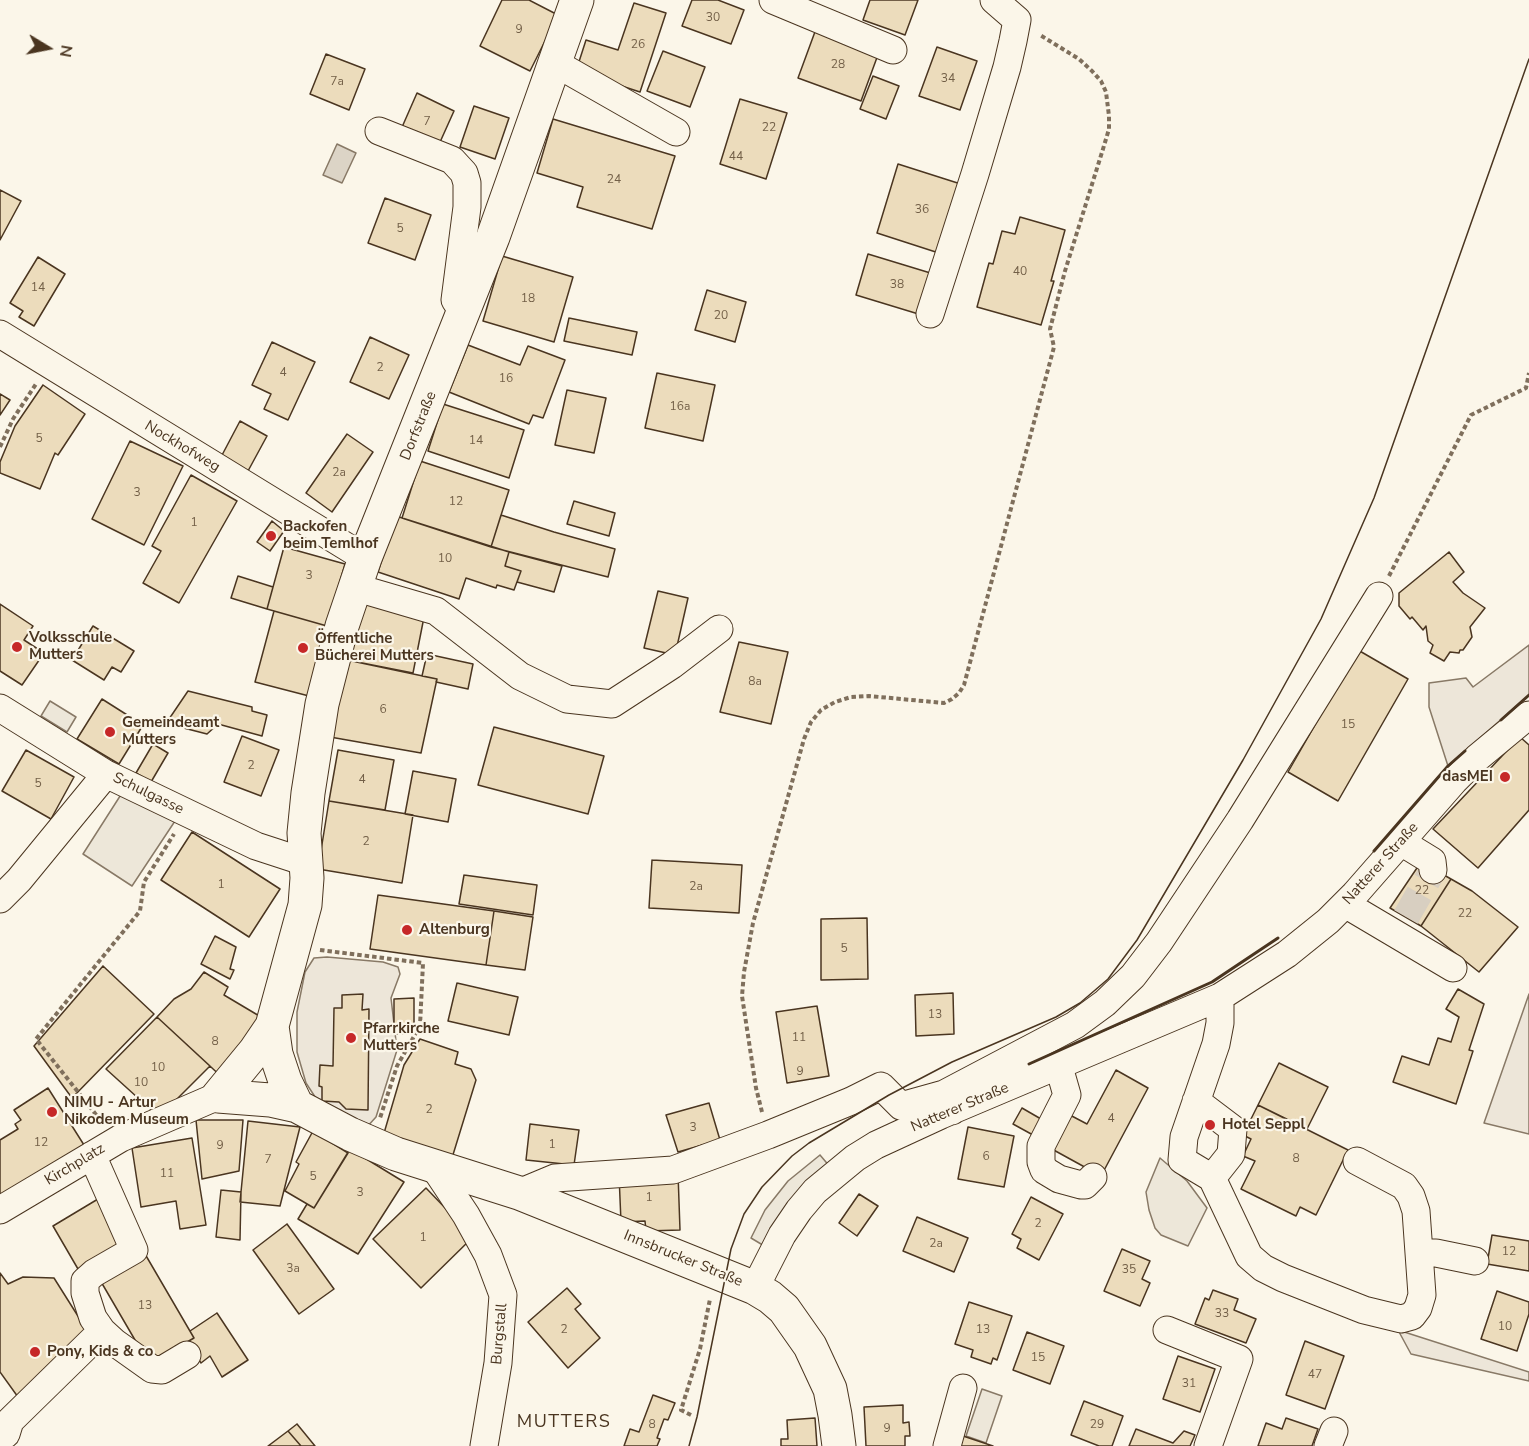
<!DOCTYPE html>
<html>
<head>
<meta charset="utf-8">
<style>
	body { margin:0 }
	#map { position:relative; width:1529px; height:1446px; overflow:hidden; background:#fbf6e9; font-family:"Nunito Sans",sans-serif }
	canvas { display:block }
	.north { position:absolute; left:18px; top:18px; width:60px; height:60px; -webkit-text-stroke:4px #fbf6e9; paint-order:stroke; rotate:100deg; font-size:16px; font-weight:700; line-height:24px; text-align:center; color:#4a3520 }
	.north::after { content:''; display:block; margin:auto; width:21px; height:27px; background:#4a3520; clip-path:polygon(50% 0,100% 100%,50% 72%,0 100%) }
</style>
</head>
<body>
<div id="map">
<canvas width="1529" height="1446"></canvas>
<div class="north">N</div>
</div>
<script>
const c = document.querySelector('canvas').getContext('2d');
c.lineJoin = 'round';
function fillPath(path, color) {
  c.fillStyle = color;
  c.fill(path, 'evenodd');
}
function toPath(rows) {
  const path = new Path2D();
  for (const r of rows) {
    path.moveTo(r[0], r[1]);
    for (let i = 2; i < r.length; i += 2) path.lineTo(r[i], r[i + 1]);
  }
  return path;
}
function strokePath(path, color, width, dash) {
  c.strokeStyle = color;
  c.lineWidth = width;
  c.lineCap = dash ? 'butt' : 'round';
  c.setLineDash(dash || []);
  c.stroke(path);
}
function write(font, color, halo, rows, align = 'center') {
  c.font = font + ' "Nunito Sans",sans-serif';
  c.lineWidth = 4.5;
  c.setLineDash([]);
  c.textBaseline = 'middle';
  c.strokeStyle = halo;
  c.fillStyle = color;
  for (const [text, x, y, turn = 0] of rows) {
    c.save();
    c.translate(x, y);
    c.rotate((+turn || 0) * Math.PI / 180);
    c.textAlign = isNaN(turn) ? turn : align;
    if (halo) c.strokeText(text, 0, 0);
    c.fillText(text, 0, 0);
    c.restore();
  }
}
const green = toPath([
	[1529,645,1529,695,1448,766,1429,707,1429,683,1466,678,1473,687,1529,645],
	[327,957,383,962,398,967,400,974,391,998,397,1050,376,1117,366,1128,321,1106,306,1083,297,1052,297,1012,305,972,314,958,327,957],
	[1529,994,1529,1134,1484,1123,1529,994],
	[1398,1330,1529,1372,1529,1381,1411,1354,1398,1330]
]);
const parking = toPath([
	[50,701,76,717,67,732,41,716,50,701],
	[122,793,177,818,132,886,83,854,122,793],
	[820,1155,831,1168,766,1247,751,1238,765,1210,788,1181,820,1155],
	[1160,1158,1187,1181,1207,1208,1188,1246,1161,1235,1155,1228,1149,1210,1146,1192,1160,1158],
	[982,1389,1002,1396,986,1443,966,1436,982,1389]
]);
const water = toPath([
	[337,144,356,153,342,183,323,175,337,144]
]);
const building = toPath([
	[502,0,529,0,558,15,530,71,480,46,502,0],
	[692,0,718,0,744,10,731,44,682,26,692,0],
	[870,0,918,0,905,35,863,20,870,0],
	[634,3,666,13,640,92,576,71,586,40,618,50,634,3],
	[816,29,879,52,861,101,798,78,816,29],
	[937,47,977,61,960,110,919,96,937,47],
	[663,51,705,67,690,107,647,91,663,51],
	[326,54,365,69,349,110,310,94,326,54],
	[873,76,899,86,886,119,860,109,873,76],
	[417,93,454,111,436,151,399,134,417,93],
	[740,99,787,113,766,179,720,164,740,99],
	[474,106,509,118,495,159,460,147,474,106],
	[553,119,675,156,652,229,577,207,583,187,537,173,553,119],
	[898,164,967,186,945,255,877,233,898,164],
	[0,190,21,201,0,240,0,190],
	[385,198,431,215,415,260,368,243,385,198],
	[1020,217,1065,230,1051,281,1054,281,1041,325,977,307,989,263,993,264,1002,231,1015,234,1020,217],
	[868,254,937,275,925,316,856,295,868,254],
	[502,256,573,277,554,342,483,321,502,256],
	[38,257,65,274,34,326,19,317,23,311,10,303,38,257],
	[707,290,746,302,735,342,695,330,707,290],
	[569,318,637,332,632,355,564,341,569,318],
	[370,337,409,355,389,399,350,382,370,337],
	[272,342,315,362,288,420,264,409,271,394,252,385,272,342],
	[468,345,520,365,528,346,565,360,543,418,533,415,529,424,449,392,468,345],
	[657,373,715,385,703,441,645,428,657,373],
	[43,385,85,414,58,455,55,453,40,489,0,473,0,462,15,426,43,385],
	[567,390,606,398,594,453,555,445,567,390],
	[0,394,10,400,0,415,0,394],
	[443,404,524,430,509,478,428,451,443,404],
	[240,421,267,436,248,471,221,457,240,421],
	[347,434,373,452,332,512,306,493,347,434],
	[130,441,183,466,144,545,92,519,130,441],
	[420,461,509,490,491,547,402,518,420,461],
	[191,475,237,501,179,603,143,583,161,551,152,546,191,475],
	[574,501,615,513,609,536,567,524,574,501],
	[501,515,554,532,615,549,608,577,491,547,501,515],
	[396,516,509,552,505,566,521,571,514,590,497,585,496,588,466,578,459,599,378,572,396,516],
	[272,521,284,531,270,551,257,542,272,521],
	[284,547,345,564,327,626,267,609,284,547],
	[509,552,562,566,554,592,517,582,521,571,505,566,509,552],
	[1449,552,1464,572,1453,582,1463,593,1485,608,1470,627,1472,637,1463,650,1460,650,1459,653,1450,652,1444,661,1430,653,1433,645,1428,641,1426,626,1423,630,1412,617,1410,619,1399,606,1399,593,1449,552],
	[238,576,273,587,267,609,231,598,238,576],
	[658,591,688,598,675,655,644,648,658,591],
	[359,600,425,612,413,673,347,660,359,600],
	[0,604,33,626,24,640,44,653,22,685,0,671,0,604],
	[274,611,327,626,309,696,255,682,274,611],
	[93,626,134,651,121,672,112,667,104,680,72,660,93,626],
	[739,642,788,652,771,724,720,712,739,642],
	[1358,650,1408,679,1338,801,1288,772,1358,650],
	[427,654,473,664,468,689,436,682,437,679,422,676,427,654],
	[347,660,437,679,421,753,330,737,347,660],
	[188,691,252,707,252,711,267,715,262,736,218,724,207,734,172,725,167,722,188,691],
	[102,699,143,725,119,764,77,739,102,699],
	[494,727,604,756,588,814,478,785,494,727],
	[242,736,279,750,261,796,224,782,242,736],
	[1520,737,1529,745,1529,810,1478,868,1433,829,1520,737],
	[153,744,168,753,151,782,136,773,153,744],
	[26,750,74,777,51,819,2,791,26,750],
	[338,750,394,760,385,810,329,801,338,750],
	[413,771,456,779,448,822,405,814,413,771],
	[329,801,413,815,402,883,318,869,329,801],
	[192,832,280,889,249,937,161,880,192,832],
	[652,860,742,865,739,913,649,908,652,860],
	[1421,862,1451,879,1421,926,1390,908,1421,862],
	[464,875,537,885,533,915,459,904,464,875],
	[1451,879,1472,891,1518,927,1479,972,1421,926,1451,879],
	[378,895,494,911,486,965,370,949,378,895],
	[494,911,533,917,525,970,486,965,494,911],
	[867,918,868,979,821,980,821,919,867,918],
	[215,936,236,947,230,969,234,970,230,979,201,964,215,936],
	[103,966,154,1014,72,1098,34,1046,103,966],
	[204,972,228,987,224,995,261,1017,225,1080,157,1017,174,999,191,989,204,972],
	[457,983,518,997,509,1035,448,1021,457,983],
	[1458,989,1484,1004,1469,1050,1473,1051,1456,1104,1393,1082,1402,1056,1429,1065,1438,1038,1451,1042,1459,1017,1446,1009,1458,989],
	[953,993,954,1034,916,1036,915,995,953,993],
	[363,994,362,1010,369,1009,368,1110,346,1109,339,1102,322,1101,322,1087,319,1086,320,1065,333,1066,334,1008,342,1008,342,995,363,994],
	[414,998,414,1034,394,1034,394,999,414,998],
	[817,1006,829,1076,787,1083,776,1012,817,1006],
	[157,1017,210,1066,159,1117,106,1069,157,1017],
	[420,1039,458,1052,455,1064,471,1069,476,1080,452,1158,382,1140,404,1065,420,1039],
	[1279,1063,1328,1087,1307,1129,1258,1105,1279,1063],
	[1116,1070,1148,1088,1101,1176,1050,1148,1068,1114,1087,1124,1116,1070],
	[48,1088,84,1145,0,1200,0,1140,18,1129,15,1124,21,1120,14,1110,48,1088],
	[709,1103,720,1140,678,1152,666,1115,709,1103],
	[1258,1105,1348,1150,1316,1215,1300,1207,1296,1216,1241,1189,1255,1161,1243,1156,1251,1139,1243,1135,1258,1105],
	[1022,1108,1041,1119,1033,1135,1013,1124,1022,1108],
	[196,1120,243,1120,239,1171,202,1179,196,1120],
	[248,1121,300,1127,280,1206,240,1202,248,1121],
	[530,1124,579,1130,574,1165,526,1160,530,1124],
	[968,1127,1014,1136,1004,1187,958,1179,968,1127],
	[313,1131,348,1153,314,1208,285,1191,299,1164,296,1162,313,1131],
	[192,1138,206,1225,180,1229,176,1201,141,1207,132,1148,192,1138],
	[350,1149,404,1182,358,1254,298,1219,307,1204,314,1208,350,1149],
	[678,1173,680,1230,646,1231,645,1221,621,1222,619,1175,678,1173],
	[426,1188,473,1237,421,1288,373,1239,426,1188],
	[221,1190,241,1192,240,1240,216,1237,221,1190],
	[859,1194,878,1206,857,1236,839,1223,859,1194],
	[1031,1197,1063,1214,1039,1260,1017,1248,1021,1239,1012,1234,1031,1197],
	[98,1199,124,1242,78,1269,53,1226,98,1199],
	[917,1217,968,1238,954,1272,903,1251,917,1217],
	[287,1224,334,1289,299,1314,253,1250,287,1224],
	[1492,1235,1529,1241,1529,1271,1487,1264,1492,1235],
	[1122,1249,1150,1261,1142,1279,1150,1283,1140,1306,1104,1291,1122,1249],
	[145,1254,194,1338,149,1364,100,1280,145,1254],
	[0,1273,8,1284,23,1277,54,1278,88,1332,23,1404,0,1372,0,1273],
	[567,1288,581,1304,575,1309,600,1338,568,1368,528,1322,567,1288],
	[1213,1290,1238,1299,1234,1310,1256,1319,1246,1343,1195,1324,1205,1298,1209,1300,1213,1290],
	[1497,1291,1529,1302,1529,1314,1517,1351,1481,1339,1497,1291],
	[969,1302,1012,1316,997,1360,993,1358,991,1364,971,1357,973,1350,955,1344,969,1302],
	[217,1313,248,1360,222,1377,210,1356,201,1363,187,1342,194,1338,190,1331,217,1313],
	[1027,1332,1064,1346,1050,1384,1013,1370,1027,1332],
	[1305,1341,1344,1356,1325,1409,1286,1395,1305,1341],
	[1178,1356,1215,1369,1200,1412,1163,1399,1178,1356],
	[653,1395,675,1403,668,1420,664,1419,657,1438,660,1439,657,1446,624,1446,630,1429,639,1432,653,1395],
	[1084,1401,1123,1416,1112,1446,1099,1446,1071,1435,1084,1401],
	[903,1405,903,1423,909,1422,910,1436,905,1436,905,1446,866,1446,864,1407,903,1405],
	[815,1418,817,1446,781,1446,781,1439,788,1439,787,1420,815,1418],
	[1286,1418,1318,1429,1312,1446,1258,1446,1266,1423,1282,1429,1286,1418],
	[297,1424,315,1446,301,1446,288,1431,297,1424],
	[1136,1429,1173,1443,1184,1431,1195,1435,1190,1446,1129,1446,1136,1429],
	[288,1431,301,1446,268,1446,288,1431],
	[960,1435,993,1446,956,1446,960,1435]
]);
const minorTunnel = toPath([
	[1406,917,1433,870]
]);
const path = toPath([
	[0,447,13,419,36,384],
	[1389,576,1471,415,1526,388,1529,373],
	[320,950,423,963,420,1026,397,1066,380,1118],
	[762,1112,756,1088,742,996,744,972,753,923,804,739,811,722,821,710,835,702,851,697,869,696,944,703,952,699,959,693,964,685,1054,347,1050,329,1065,271,1103,149,1109,129,1109,116,1106,92,1101,81,1092,71,1079,59,1040,35],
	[101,1121,36,1039,140,911,144,882,174,834],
	[691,1415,681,1410,700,1349,710,1299]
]);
const minor = toPath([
	[773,0,893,50],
	[555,63,676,132],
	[379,131,452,160,464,173,467,183,467,207,455,300,463,312],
	[930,314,975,174,1007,67,1013,41,1017,20,994,0],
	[0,334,365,558],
	[354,587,436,611,520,676,567,699,612,704,672,665,719,629],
	[0,708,106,774,256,846,305,862],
	[1401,842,1432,861,1433,870],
	[0,899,19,880,106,774],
	[1345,904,1453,968],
	[1220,997,1220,1023,1216,1044,1184,1137,1182,1160,1212,1178,1249,1256,1263,1268,1283,1278,1364,1310,1401,1319,1412,1316,1418,1308,1422,1295,1416,1211,1411,1196,1404,1186,1357,1161],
	[1059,1067,1067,1095,1041,1146,1041,1162,1044,1170,1059,1179,1081,1185,1085,1185,1093,1177],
	[1196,1101,1233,1129,1231,1154,1212,1178],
	[952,1111,944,1094,1075,1025,1105,1003,1133,976,1159,942,1240,820,1379,596],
	[92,1155,134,1250,94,1273,85,1281,85,1293,93,1318,102,1331,114,1342,152,1369,162,1370,187,1355],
	[434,1167,466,1215,488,1255,503,1295,498,1363,484,1446],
	[519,1193,555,1178,673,1170,768,1135,851,1101,881,1086,901,1106,944,1094],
	[0,1210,121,1138,218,1096],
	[1420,1253,1436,1253,1475,1261],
	[755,1288,782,1235,799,1210,815,1191,855,1158,876,1145,941,1115,1220,997,1287,954,1328,921,1355,894,1454,781,1477,758,1529,715],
	[1167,1330,1239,1359,1208,1446],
	[0,1438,6,1434,10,1421,102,1331],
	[947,1446,963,1388],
	[1328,1446,1334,1431]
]);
const major = toPath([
	[272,1026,276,1054,285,1081,297,1106],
	[218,1096,255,1051,272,1026,305,905,307,878,304,833,308,793,322,704,342,626,365,558,493,237,577,0],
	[218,1096,270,1100,297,1106,350,1134,396,1154,519,1193,755,1288,770,1297,784,1309,810,1346,830,1389,835,1415,839,1446]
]);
const tram = toPath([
	[689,1446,697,1417,731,1249,744,1214,762,1187,792,1156,809,1143,889,1095,952,1062,1056,1017,1080,1003,1108,979,1137,940,1243,760,1321,619,1374,498,1529,59]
]);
const wall = toPath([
	[1501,720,1529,695],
	[1374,851,1448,766,1465,751],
	[1029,1064,1212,982,1278,938]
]);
const markers = [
	[271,536,6,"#c62828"],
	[17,647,6,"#c62828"],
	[303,648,6,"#c62828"],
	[110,732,6,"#c62828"],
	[1505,777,6,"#c62828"],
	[407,930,6,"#c62828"],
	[351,1038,6,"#c62828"],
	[52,1112,6,"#c62828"],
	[1210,1125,6,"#c62828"],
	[35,1352,6,"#c62828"]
];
const numberNames = [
	["30",713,18],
	["9",519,30],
	["26",638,45],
	["28",838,65],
	["34",948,79],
	["7a",337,82],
	["7",427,122],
	["22",769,128],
	["44",736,157],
	["24",614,180],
	["36",922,210],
	["5",400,229],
	["40",1020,272],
	["38",897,285],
	["14",38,288],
	["18",528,299],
	["20",721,316],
	["2",380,368],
	["4",283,373],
	["16",506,379],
	["16a",680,407],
	["5",39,439],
	["14",476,441],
	["2a",339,473],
	["3",137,493],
	["12",456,502],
	["1",194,523],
	["10",445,559],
	["3",309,576],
	["8a",755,682],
	["6",383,710],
	["15",1348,725],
	["2",251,766],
	["4",362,780],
	["5",38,784],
	["2",366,842],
	["1",221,885],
	["2a",696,887],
	["22",1422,891],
	["22",1465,914],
	["5",844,949],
	["13",935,1015],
	["11",799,1038],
	["8",215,1042],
	["10",158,1068],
	["9",800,1072],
	["10",141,1083],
	["2",429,1110],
	["4",1111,1119],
	["3",693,1128],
	["12",41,1143],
	["1",552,1145],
	["9",220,1146],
	["6",986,1157],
	["8",1296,1159],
	["7",268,1160],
	["11",167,1174],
	["5",313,1177],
	["3",360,1193],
	["1",649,1198],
	["2",1038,1224],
	["1",423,1238],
	["2a",936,1244],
	["12",1509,1252],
	["3a",293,1269],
	["35",1129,1270],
	["13",145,1306],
	["33",1222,1314],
	["10",1505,1327],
	["2",564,1330],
	["13",983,1330],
	["15",1038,1358],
	["47",1315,1375],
	["31",1189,1384],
	["8",652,1425],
	["29",1097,1425],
	["9",887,1429]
];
const streetNames = [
	["Dorfstraße",419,426,-68],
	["Nockhofweg",182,447,31],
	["Schulgasse",148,794,26],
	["Natterer Straße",1381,864,-48],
	["Natterer Straße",960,1108,-23],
	["Kirchplatz",75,1165,-31],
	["Innsbrucker Straße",683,1259,22],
	["Burgstall",500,1334,-85]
];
const poiNames = [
	["Backofen",283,527],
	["beim Temlhof",283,544],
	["Volksschule",29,638],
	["Mutters",29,655],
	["Öffentliche",315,639],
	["Bücherei Mutters",315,656],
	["Gemeindeamt",122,723],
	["Mutters",122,740],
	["dasMEI",1493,777,"right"],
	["Altenburg",419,930],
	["Pfarrkirche",363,1029],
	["Mutters",363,1046],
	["NIMU - Artur",64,1103],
	["Nikodem Museum",64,1120],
	["Hotel Seppl",1222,1125],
	["Pony, Kids & co",47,1352]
];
const quarterNames = [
	["MUTTERS",564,1423]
];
fillPath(green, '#ede6d9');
strokePath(green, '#887966', 1.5);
fillPath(parking, '#ede7d9');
strokePath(parking, '#887966', 1.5);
fillPath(water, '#dcd4c6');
strokePath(water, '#887966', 1.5);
fillPath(building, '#ecdcbc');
strokePath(building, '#4a3520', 1.5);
strokePath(minorTunnel, '#d8cfc1', 27, [27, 14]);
strokePath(minor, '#4a3520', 29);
strokePath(major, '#4a3520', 35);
strokePath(path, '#7f6f5c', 4, [4.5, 3]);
strokePath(minor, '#fbf6e9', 27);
strokePath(major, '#fbf6e9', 33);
strokePath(tram, '#4a3520', 1.5);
strokePath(wall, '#4a3520', 3);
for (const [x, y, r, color] of markers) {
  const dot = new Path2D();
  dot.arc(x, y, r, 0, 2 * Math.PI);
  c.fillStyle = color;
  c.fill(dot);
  strokePath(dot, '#fbf6e9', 2);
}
write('12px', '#725f47', null, numberNames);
write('15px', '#4a3520', '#fbf6e9', streetNames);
write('bold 15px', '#4a3520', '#fbf6e9', poiNames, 'left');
c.letterSpacing = '1.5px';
write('18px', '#4a3520', '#fbf6e9', quarterNames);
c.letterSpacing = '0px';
</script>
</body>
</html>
